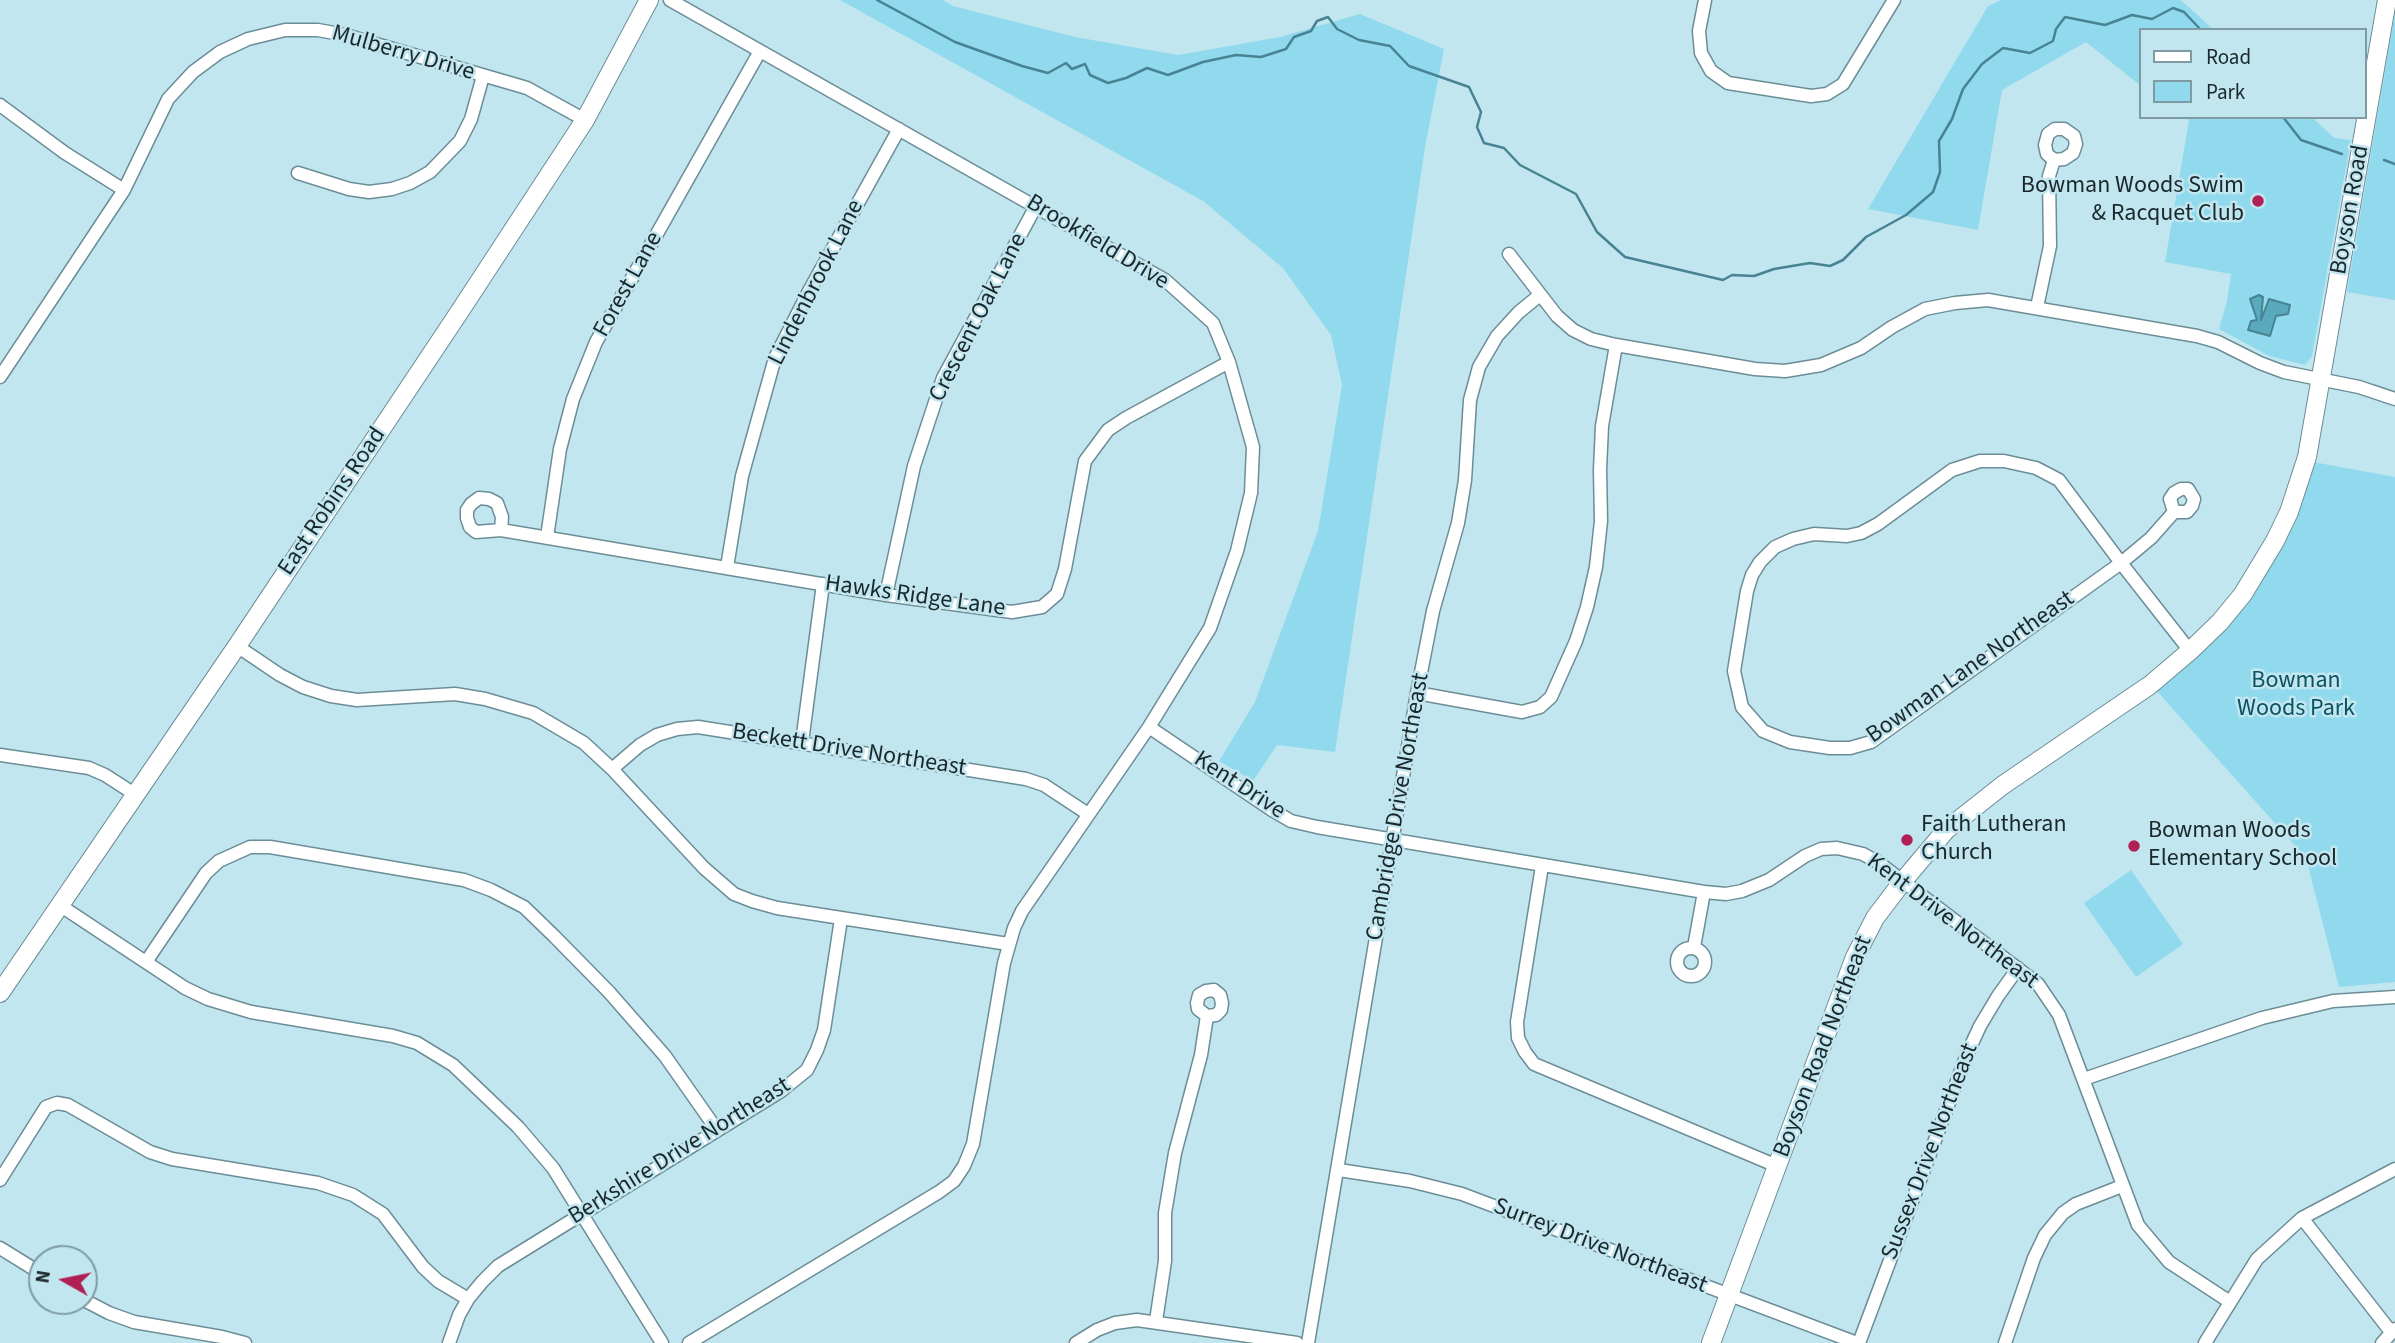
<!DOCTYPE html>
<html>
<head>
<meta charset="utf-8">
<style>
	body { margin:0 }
	#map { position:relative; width:2395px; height:1343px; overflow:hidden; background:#c2e6f0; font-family:"Source Sans 3",sans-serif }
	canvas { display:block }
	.legend { position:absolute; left:2139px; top:28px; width:228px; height:91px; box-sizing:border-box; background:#c2e6f0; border:2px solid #7f9aa2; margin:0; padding:9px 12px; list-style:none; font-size:21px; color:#1a282c }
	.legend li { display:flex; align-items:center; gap:14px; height:35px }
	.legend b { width:35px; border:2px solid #7f9aa2 }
	.north { position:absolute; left:28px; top:1245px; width:70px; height:70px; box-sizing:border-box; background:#c2e6f0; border:2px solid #7f9aa2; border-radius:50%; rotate:279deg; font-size:19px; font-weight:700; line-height:28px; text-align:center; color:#1a282c }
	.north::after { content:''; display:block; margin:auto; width:24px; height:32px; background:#b02054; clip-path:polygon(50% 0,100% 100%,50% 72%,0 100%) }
</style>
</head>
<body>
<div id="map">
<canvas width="2395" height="1343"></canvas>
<ul class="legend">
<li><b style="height:9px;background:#fff"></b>Road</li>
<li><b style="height:19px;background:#91daed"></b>Park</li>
</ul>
<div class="north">N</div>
</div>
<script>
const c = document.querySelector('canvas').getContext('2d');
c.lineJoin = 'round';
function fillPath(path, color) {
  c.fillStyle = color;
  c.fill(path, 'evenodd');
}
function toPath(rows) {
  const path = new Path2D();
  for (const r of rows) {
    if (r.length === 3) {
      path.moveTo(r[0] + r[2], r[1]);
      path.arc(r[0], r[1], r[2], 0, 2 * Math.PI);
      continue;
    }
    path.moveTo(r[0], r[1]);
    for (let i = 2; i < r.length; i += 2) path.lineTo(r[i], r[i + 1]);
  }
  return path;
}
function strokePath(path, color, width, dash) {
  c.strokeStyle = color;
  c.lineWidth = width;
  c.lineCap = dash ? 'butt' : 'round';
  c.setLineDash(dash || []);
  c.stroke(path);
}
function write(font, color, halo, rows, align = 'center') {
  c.font = font + ' "Source Sans 3",sans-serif';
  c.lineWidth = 5;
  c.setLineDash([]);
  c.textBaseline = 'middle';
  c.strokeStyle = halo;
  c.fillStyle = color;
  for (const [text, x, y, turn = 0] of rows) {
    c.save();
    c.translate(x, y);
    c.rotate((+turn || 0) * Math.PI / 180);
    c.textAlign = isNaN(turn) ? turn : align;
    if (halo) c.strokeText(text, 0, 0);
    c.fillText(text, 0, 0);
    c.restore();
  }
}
const green = toPath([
	[840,0,943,0,953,6,1075,37,1178,55,1280,37,1360,14,1444,49,1425,147,1335,752,1277,745,1253,781,1219,761,1255,702,1318,531,1342,385,1331,335,1283,268,1203,201],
	[2001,0,2181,0,2214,30,2141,30,2141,86,2086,42,2002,90,1978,230,1868,209,1988,6],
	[2395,13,2395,300,2347,292],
	[2181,117,2312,117,2334,138,2351,140,2312,356,2305,365,2269,356,2219,329,2227,301,2231,274,2165,262,2189,120],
	[2313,462,2395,477,2395,982,2339,987,2306,858,2156,690,2173,678,2222,631],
	[2131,870,2183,944,2136,977,2084,903]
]);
const water = toPath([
	[2259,295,2263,297,2261,320,2269,299,2290,305,2288,314,2276,316,2270,336,2248,330,2251,321,2257,320,2250,299,2259,295]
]);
const stream = toPath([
	[877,0,955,42,1022,66,1048,73,1066,63,1072,69,1085,64,1090,75,1108,83,1126,78,1147,68,1168,75,1203,62,1236,55,1261,57,1286,49,1294,37,1311,31,1317,21,1328,17,1337,29,1359,40,1390,46,1409,66,1469,87,1481,112,1477,127,1484,143,1504,148,1520,165,1576,194,1597,232,1625,257,1723,280,1732,275,1754,276,1774,269,1810,263,1830,266,1843,260,1866,237,1906,215,1933,192,1940,172,1939,141,1952,119,1963,89,1982,64,2003,48,2030,53,2053,41,2056,29,2065,17,2105,25,2132,15,2152,19,2173,8,2184,12,2201,30],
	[2283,117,2301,140,2342,154],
	[2384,160,2395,164]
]);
const street = toPath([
	[670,0,1165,280,1213,323,1229,362,1253,447,1251,493,1237,551,1210,628,1149,727,1022,911,1014,928,1004,963,973,1144,964,1166,954,1181,939,1192,689,1343],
	[1705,0,1699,31,1701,53,1711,71,1728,83,1811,96,1827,94,1843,84,1894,0],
	[0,105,65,153,124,190],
	[298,173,349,189,369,192,392,189,410,183,430,172,460,141,471,119,483,76],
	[1509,254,1557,316,1573,330,1591,339,1616,345,1755,369,1785,371,1821,365,1861,348,1892,327,1925,309,1955,303,1988,300,2197,336,2218,342,2260,363,2284,372,2359,387,2395,399],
	[2037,307,2050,246,2049,176,2054,160,2064,159,2073,153,2076,144,2074,136,2064,129,2055,129,2048,134,2045,145,2047,154,2054,160],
	[0,377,124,190,168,99,193,72,220,52,248,39,285,30,318,30,345,35,527,88,585,120],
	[2174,512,2187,512,2192,506,2194,499,2188,489,2181,489,2174,493,2170,499,2174,512,2151,538,2121,563,2059,480,2036,468,2004,461,1980,461,1952,470,1878,524,1861,533,1847,536,1814,534,1793,539,1775,547,1760,562,1752,575,1747,591,1734,671,1742,707,1763,731,1790,742,1830,748,1850,748,1871,742,2121,563,2190,651],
	[501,530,476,532,470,527,467,518,467,510,471,504,479,498,489,499,497,503,502,517,501,530,886,595,1012,612,1042,607,1057,594,1065,569,1085,461,1108,430,1126,418,1229,362],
	[547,537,560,449,573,399,596,342,760,51],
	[727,567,742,476,775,358,808,293,899,129],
	[886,595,914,466,943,378,1036,206],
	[237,646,280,675,303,687,331,696,357,700,455,694,485,699,533,713,584,743,612,769,704,868,734,894,752,901,777,908,1008,944],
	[1417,693,1522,712,1540,707,1551,697,1576,641,1587,607,1596,567,1601,521,1600,470,1602,426,1616,345],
	[1149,727,1272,810,1291,821,1317,827,1704,892,1726,894,1742,891,1769,880,1805,856,1821,849,1837,848,1863,854,1879,863,2038,984,2059,1015,2138,1225,2169,1262,2230,1302],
	[802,742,823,584],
	[0,755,89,768,105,775,136,795],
	[612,769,640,745,657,735,677,729,698,727,1026,779,1044,785,1088,814],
	[1542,866,1517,1022,1518,1038,1525,1052,1534,1064,1777,1166],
	[61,906,185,988,208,999,251,1012,393,1036,417,1043,453,1065,518,1127,553,1168,662,1343],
	[1694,947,1704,892],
	[1691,962,14],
	[146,962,206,873,219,861,250,847,270,847,464,880,491,890,524,907,554,936,609,992,665,1056,717,1130],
	[2084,1079,2262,1018,2333,1001,2395,997],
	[1339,1170,1410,1181,1462,1194,1857,1343],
	[0,1180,46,1107,57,1103,68,1105,150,1152,172,1159,318,1183,353,1195,383,1214,423,1267,438,1281,468,1299],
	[2302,1218,2391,1332],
	[0,1248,42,1274],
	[84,1300,109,1313,134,1322,222,1337,245,1343],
	[1156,1321,1165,1261,1165,1213,1175,1153,1201,1055,1207,1016,1216,1015,1221,1010,1222,1003,1220,995,1214,990,1206,991,1199,995,1197,1003,1198,1009,1207,1016],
	[449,1343,459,1315,468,1299,482,1282,498,1266,781,1091,807,1070,817,1050,824,1030,841,919],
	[1076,1343,1097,1330,1115,1323,1137,1320,1297,1343],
	[1308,1343,1417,693,1433,611,1458,523,1465,480,1470,400,1479,367,1497,336,1519,312,1540,295],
	[1859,1343,1968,1052,1980,1026,1998,996,2018,968],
	[2005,1343,2034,1258,2045,1235,2063,1213,2076,1204,2122,1186],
	[2205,1343,2257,1259,2302,1218,2395,1169],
	[2382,1343,2395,1329]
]);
const secondary = toPath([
	[0,993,237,646,460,311,585,120,649,0],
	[1711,1343,1855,957,1875,918,1903,881,1946,830,2003,785,2150,685,2190,651,2220,622,2243,594,2275,541,2289,512,2307,457,2387,0]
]);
const markers = [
	[2258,201,7,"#b02054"],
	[1907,840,7,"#b02054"],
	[2134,846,7,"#b02054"]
];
const streetNames = [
	["Mulberry Drive",403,54,16],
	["Boyson Road",2351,210,-80],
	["Brookfield Drive",1097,243,31],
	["Lindenbrook Lane",817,283,-63],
	["Forest Lane",629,285,-61],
	["Crescent Oak Lane",979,318,-63],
	["East Robins Road",333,502,-56],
	["Hawks Ridge Lane",915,597,8],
	["Bowman Lane Northeast",1971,668,-35],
	["Beckett Drive Northeast",849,751,9],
	["Kent Drive",1239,786,33],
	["Cambridge Drive Northeast",1399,807,-80],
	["Kent Drive Northeast",1952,922,37],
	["Boyson Road Northeast",1824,1047,-69],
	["Berkshire Drive Northeast",680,1152,-32],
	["Sussex Drive Northeast",1931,1152,-69],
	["Surrey Drive Northeast",1600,1247,21]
];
const poiNames = [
	["Bowman Woods Swim",2244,187,"right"],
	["& Racquet Club",2244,215,"right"],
	["Faith Lutheran",1921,826],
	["Church",1921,854],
	["Bowman Woods",2148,832],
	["Elementary School",2148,860]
];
const parkNames = [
	["Bowman",2296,682],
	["Woods Park",2296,710]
];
fillPath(green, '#91daed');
fillPath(water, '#5aaabd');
strokePath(water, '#478392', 2);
strokePath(stream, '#478392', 2.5);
strokePath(street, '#6b8d96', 15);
strokePath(secondary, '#6b8d96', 20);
strokePath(street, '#fff', 12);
strokePath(secondary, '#fff', 18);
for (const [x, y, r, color] of markers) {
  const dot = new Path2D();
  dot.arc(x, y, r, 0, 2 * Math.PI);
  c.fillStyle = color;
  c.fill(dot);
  strokePath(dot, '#c2e6f0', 2.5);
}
write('24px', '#1a282c', '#c2e6f0', streetNames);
write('24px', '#1a282c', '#c2e6f0', poiNames, 'left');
write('24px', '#0c5361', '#c2e6f0', parkNames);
</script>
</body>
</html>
